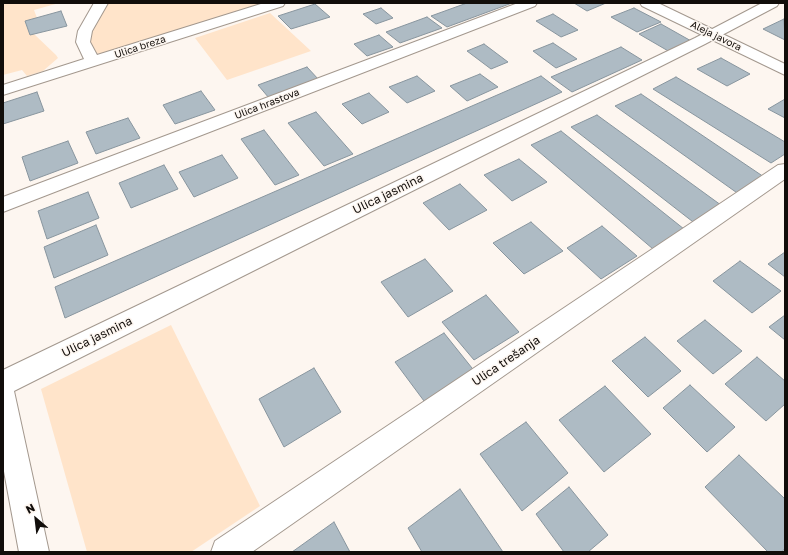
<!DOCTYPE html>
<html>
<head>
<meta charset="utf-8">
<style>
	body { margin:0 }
	#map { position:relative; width:788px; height:555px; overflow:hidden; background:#fdf6f0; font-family:"Golos Text",sans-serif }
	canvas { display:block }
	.frame { position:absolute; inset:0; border:4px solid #110d0a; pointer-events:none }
	.north { position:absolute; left:16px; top:499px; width:40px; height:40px; -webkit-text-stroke:3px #fdf6f0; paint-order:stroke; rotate:332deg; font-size:11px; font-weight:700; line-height:16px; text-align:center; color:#110d0a }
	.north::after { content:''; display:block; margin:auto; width:14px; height:18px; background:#110d0a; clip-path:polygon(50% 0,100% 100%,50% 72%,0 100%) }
</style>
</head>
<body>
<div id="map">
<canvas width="788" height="555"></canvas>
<div class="frame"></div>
<div class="north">N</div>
</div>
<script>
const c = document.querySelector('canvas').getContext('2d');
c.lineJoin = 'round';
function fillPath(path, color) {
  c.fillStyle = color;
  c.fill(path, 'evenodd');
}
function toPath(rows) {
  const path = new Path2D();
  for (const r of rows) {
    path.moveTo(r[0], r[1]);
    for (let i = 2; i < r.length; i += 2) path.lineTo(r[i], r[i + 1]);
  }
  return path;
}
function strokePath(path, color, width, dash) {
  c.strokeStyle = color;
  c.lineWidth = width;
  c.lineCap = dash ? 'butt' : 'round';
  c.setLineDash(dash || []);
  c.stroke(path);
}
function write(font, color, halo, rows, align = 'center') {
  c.font = font + ' "Golos Text",sans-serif';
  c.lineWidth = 3;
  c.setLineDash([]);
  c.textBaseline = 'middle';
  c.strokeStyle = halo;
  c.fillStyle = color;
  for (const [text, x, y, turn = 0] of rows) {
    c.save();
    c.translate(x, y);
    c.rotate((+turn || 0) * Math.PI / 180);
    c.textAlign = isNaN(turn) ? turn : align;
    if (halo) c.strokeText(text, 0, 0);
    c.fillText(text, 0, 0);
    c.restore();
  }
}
const green = toPath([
	[3,3,59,3,34,10,37,18,25,21,30,35,34,34,56,55,58,58,43,71,27,76,22,70,3,75],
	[105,3,263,3,99,54,93,51,90,46,88,35],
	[270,13,311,51,227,80,195,38],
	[171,325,260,506,191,552,87,552,41,389]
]);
const building = toPath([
	[467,3,512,3,447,27,431,16,467,3],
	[574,3,606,3,587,11,574,3],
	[315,4,330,17,291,29,278,16,315,4],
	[381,8,393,18,376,24,363,14,381,8],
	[634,8,661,22,637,32,611,17,634,8],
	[61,11,67,26,30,35,25,21,61,11],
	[553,14,578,30,561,37,536,21,553,14],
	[427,17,442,28,400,43,386,32,427,17],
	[784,19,785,40,763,29,784,19],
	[661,24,693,42,670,52,639,34,661,24],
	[379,35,393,47,367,56,354,44,379,35],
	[553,43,577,59,556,68,533,51,553,43],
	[484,44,508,62,491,69,467,51,484,44],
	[621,47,642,60,572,92,551,77,621,47],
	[721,58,750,74,727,86,697,69,721,58],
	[307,67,319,80,269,98,258,85,307,67],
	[480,74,498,87,467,101,450,86,480,74],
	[417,76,435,91,407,103,389,87,417,76],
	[541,76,562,92,65,318,55,287,541,76],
	[676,77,785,142,785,154,771,163,653,89,676,77],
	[201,91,215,110,175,124,163,105,201,91],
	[37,92,44,111,3,124,3,103,37,92],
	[369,93,389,112,362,124,342,104,369,93],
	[641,94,767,179,740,195,615,106,641,94],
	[785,99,785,118,768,109,785,99],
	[316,112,353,154,324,166,288,123,316,112],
	[597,115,725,208,697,225,571,127,597,115],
	[128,118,140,138,96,154,86,132,128,118],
	[264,130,299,175,275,185,241,139,264,130],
	[561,131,684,229,653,249,531,145,561,131],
	[68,141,78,163,30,181,22,157,68,141],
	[222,155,238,178,194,197,179,172,222,155],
	[519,159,547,182,512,201,484,175,519,159],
	[164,165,178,189,131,208,119,183,164,165],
	[460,184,487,210,449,230,423,203,460,184],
	[88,192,99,218,47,239,38,211,88,192],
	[531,222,563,251,524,274,493,243,531,222],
	[96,225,108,255,54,278,44,247,96,225],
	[602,226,637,256,601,279,567,248,602,226],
	[785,252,785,277,768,264,785,252],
	[425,259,453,291,408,317,381,282,425,259],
	[740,261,781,291,752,313,713,281,740,261],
	[486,295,519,332,474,360,442,322,486,295],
	[785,315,785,340,769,327,785,315],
	[705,320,742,351,713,374,677,341,705,320],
	[444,333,476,373,427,405,395,362,444,333],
	[645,337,681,371,648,397,612,361,645,337],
	[757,357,785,381,785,404,766,421,725,384,757,357],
	[314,368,341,412,284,447,259,399,314,368],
	[690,385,735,427,707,452,663,408,690,385],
	[605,386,651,434,604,472,559,420,605,386],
	[526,422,568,473,522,511,480,454,526,422],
	[739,455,785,499,785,548,782,552,768,552,705,487,739,455],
	[569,487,608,535,588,552,564,552,536,514,569,487],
	[460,489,503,552,422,552,408,528,460,489],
	[334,522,350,552,292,552,334,522]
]);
const minor = toPath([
	[94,3,108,3,92,31,90,42,97,55,264,3,285,3,283,6,3,95,3,85,84,59,76,42,78,31,94,3],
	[518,3,537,3,535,6,3,212,3,197,518,3],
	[762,3,779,3,777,6,705,44,14,391,49,552,19,552,3,466,3,370,695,38,762,3],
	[785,164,785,179,252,552,211,552,215,541,778,165,785,164]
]);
const tertiary = toPath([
	[640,3,658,3,785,64,785,75,642,6,640,3]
]);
const farStreetnames = [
	["Aleja javora",716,36,26],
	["Ulica breza",140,47,-18],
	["Ulica hrastova",267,104,-21]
];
const streetNames = [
	["Ulica jasmina",388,194,-26],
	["Ulica jasmina",97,337,-26],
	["Ulica trešanja",506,361,-34]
];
fillPath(green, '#ffe4ca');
fillPath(building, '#aebbc4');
strokePath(building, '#88959e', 1);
strokePath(minor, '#a3988e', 2);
strokePath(tertiary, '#a3988e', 2);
fillPath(minor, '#fff');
fillPath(tertiary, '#fff');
write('10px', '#110d0a', '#fdf6f0', farStreetnames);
write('12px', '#110d0a', '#fdf6f0', streetNames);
</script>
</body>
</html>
